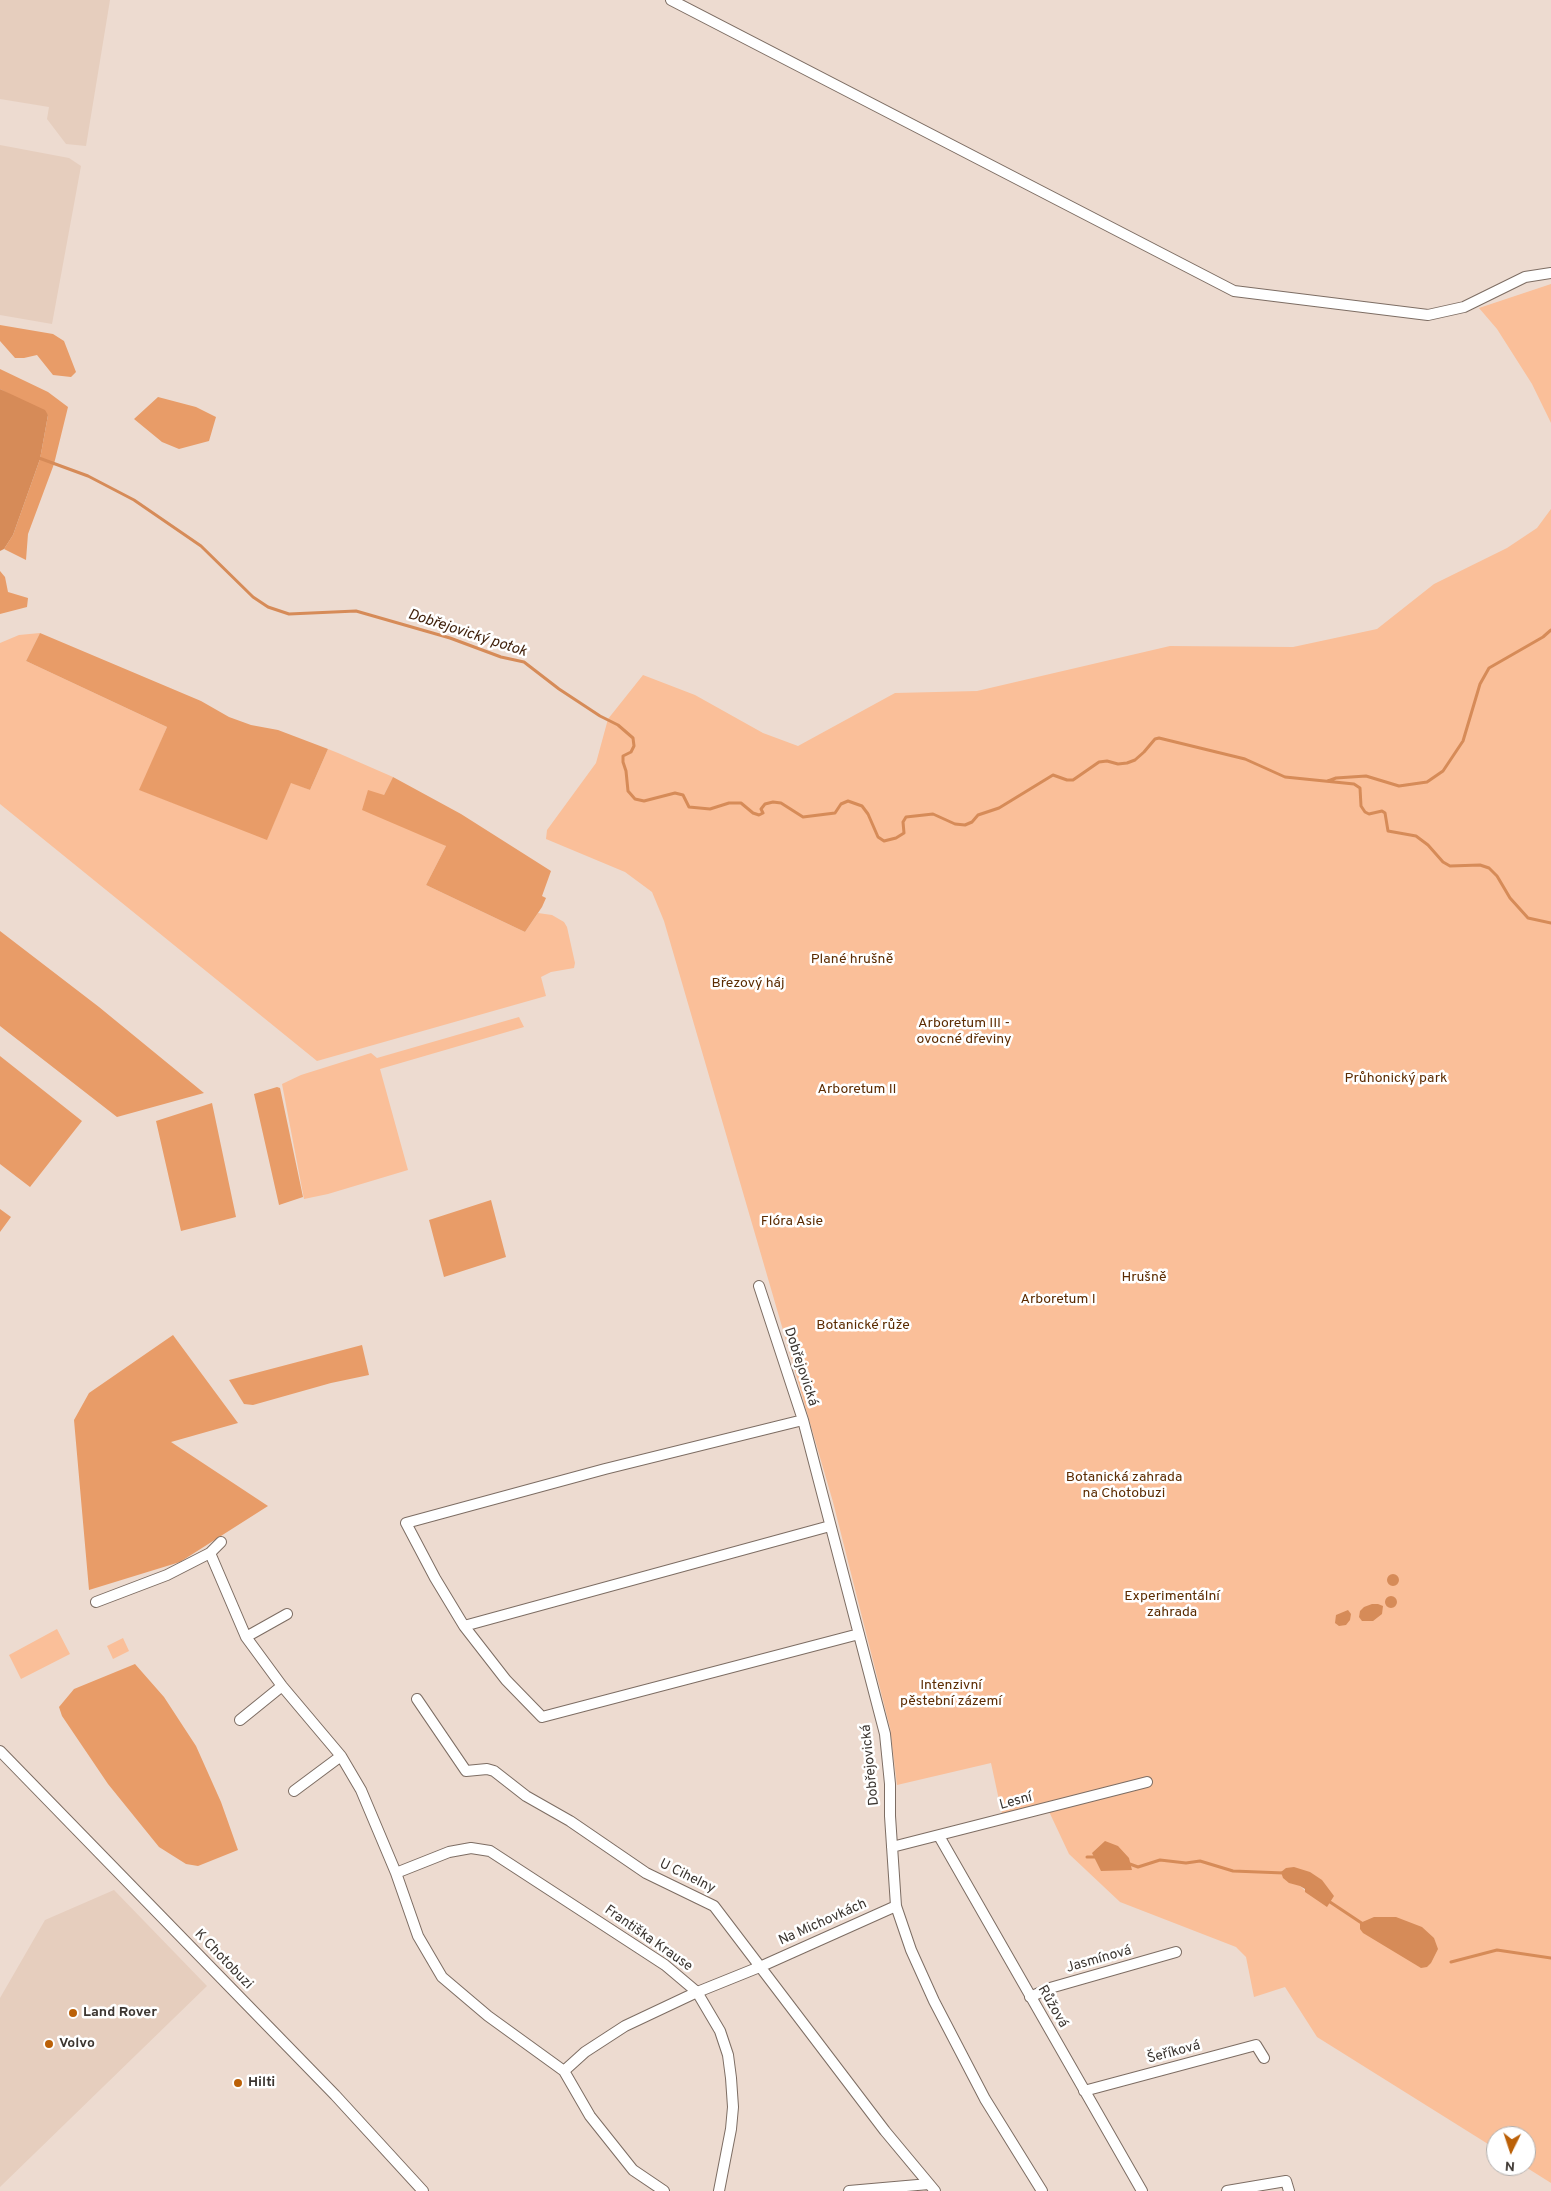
<!DOCTYPE html>
<html>
<head>
<meta charset="utf-8">
<style>
	body { margin:0 }
	#map { position:relative; width:1551px; height:2191px; overflow:hidden; background:#eddbd0; font-family:Overpass,sans-serif }
	canvas { display:block }
	.north { position:absolute; left:1486px; top:2126px; width:50px; height:50px; box-sizing:border-box; background:#fff; border:1px solid #b1aeac; border-radius:50%; rotate:184deg; font-size:14px; font-weight:700; line-height:20px; text-align:center; color:#3b3530 }
	.north::after { content:''; display:block; margin:auto; width:18px; height:22px; background:#bb6007; clip-path:polygon(50% 0,100% 100%,50% 72%,0 100%) }
</style>
</head>
<body>
<div id="map">
<canvas width="1551" height="2191"></canvas>
<div class="north">N</div>
</div>
<script>
const c = document.querySelector('canvas').getContext('2d');
c.lineJoin = 'round';
function fillPath(path, color) {
  c.fillStyle = color;
  c.fill(path, 'evenodd');
}
function toPath(rows) {
  const path = new Path2D();
  for (const r of rows) {
    if (r.length === 3) {
      path.moveTo(r[0] + r[2], r[1]);
      path.arc(r[0], r[1], r[2], 0, 2 * Math.PI);
      continue;
    }
    path.moveTo(r[0], r[1]);
    for (let i = 2; i < r.length; i += 2) path.lineTo(r[i], r[i + 1]);
  }
  return path;
}
function strokePath(path, color, width, dash) {
  c.strokeStyle = color;
  c.lineWidth = width;
  c.lineCap = dash ? 'butt' : 'round';
  c.setLineDash(dash || []);
  c.stroke(path);
}
function write(font, color, halo, rows, align = 'center') {
  c.font = font + ' Overpass,sans-serif';
  c.lineWidth = 5;
  c.setLineDash([]);
  c.textBaseline = 'middle';
  c.strokeStyle = halo;
  c.fillStyle = color;
  for (const [text, x, y, turn = 0] of rows) {
    c.save();
    c.translate(x, y);
    c.rotate((+turn || 0) * Math.PI / 180);
    c.textAlign = isNaN(turn) ? turn : align;
    if (halo) c.strokeText(text, 0, 0);
    c.fillText(text, 0, 0);
    c.restore();
  }
}
const built = toPath([
	[0,0,110,0,86,146,66,144,47,119,49,107,0,99],
	[0,145,69,158,81,166,52,324,0,315],
	[114,1890,207,1986,0,2187,0,1998,45,1920]
]);
const green = toPath([
	[1551,284,1551,423,1532,384,1497,329,1479,308],
	[1551,509,1551,2183,1524,2166,1526,2166,1526,2136,1496,2136,1496,2149,1317,2037,1285,1987,1254,1997,1246,1957,1236,1947,1120,1902,1069,1854,1045,1803,1002,1814,991,1763,897,1785,890,1728,833,1502,664,921,652,892,625,872,546,839,547,830,596,763,608,719,643,675,695,695,763,733,798,746,895,693,977,691,1170,646,1293,647,1377,629,1434,584,1507,548,1537,528],
	[1300,1886,1334,1896,1310,1895],
	[40,633,26,661,167,727,140,790,267,839,291,782,310,790,328,749,338,753,393,777,384,795,446,846,426,885,525,932,538,913,552,915,564,922,567,927,575,963,574,968,551,972,541,977,546,996,317,1061,0,804,0,643,19,635],
	[519,1017,524,1027,380,1069,408,1170,328,1194,304,1199,282,1084,301,1075,371,1053,377,1058],
	[57,1629,70,1654,21,1679,9,1655],
	[123,1638,129,1651,113,1659,107,1646]
]);
const forest = toPath([
	[0,325,53,334,64,341,76,372,71,377,53,375,37,355,24,358,15,358,0,341],
	[0,369,48,392,68,407,54,464,28,534,26,560,4,549,13,535,40,459,48,415,0,389],
	[158,397,196,407,216,417,209,441,179,449,162,442,134,419],
	[0,571,5,577,8,592,28,598,27,607,0,614],
	[40,633,201,701,229,717,251,725,278,730,328,749,310,790,291,783,267,840,139,790,167,727,26,661],
	[393,777,461,814,551,871,542,896,546,898,542,907,525,932,426,885,446,846,362,810,368,790,384,795],
	[0,931,99,1007,204,1093,117,1117,0,1026],
	[0,1056,82,1121,30,1187,0,1164],
	[277,1087,280,1088,303,1197,279,1205,254,1094],
	[212,1103,236,1217,181,1231,156,1121],
	[491,1200,506,1257,444,1277,429,1220],
	[0,1209,11,1217,0,1232],
	[173,1335,238,1423,171,1442,268,1506,180,1562,89,1590,74,1420,89,1393],
	[362,1345,369,1375,331,1383,253,1405,244,1404,229,1380],
	[135,1664,164,1697,196,1746,221,1802,238,1850,198,1866,186,1864,159,1847,108,1784,62,1716,59,1707,74,1689]
]);
const water = toPath([
	[0,389,45,410,48,415,40,459,13,535,4,549,0,551],
	[1393,1580,6],
	[1391,1602,6],
	[1372,1604,1378,1604,1383,1606,1382,1614,1373,1621,1362,1621,1359,1617,1360,1611,1364,1607],
	[1348,1610,1351,1614,1350,1620,1346,1625,1339,1626,1335,1623,1336,1615],
	[1105,1841,1118,1846,1129,1858,1132,1870,1101,1871,1092,1853],
	[1294,1867,1310,1872,1322,1880,1334,1896,1327,1907,1305,1892,1305,1889,1300,1886,1289,1883,1283,1878,1281,1872,1286,1868],
	[1374,1917,1396,1917,1422,1927,1434,1938,1438,1949,1431,1963,1427,1967,1421,1968,1363,1933,1360,1929,1360,1923]
]);
const stream = toPath([
	[39,458,88,476,134,500,201,546,253,597,268,607,289,614,356,611,450,638,501,657,524,662,559,689,600,716,618,725,633,738,634,746,631,752,623,756,623,762,626,771,628,791,635,799,644,801,675,793,683,795,689,807,710,809,729,803,741,803,753,813,759,815,763,813,761,809,765,804,773,802,781,803,803,817,835,813,841,804,848,801,862,806,868,814,878,837,884,841,896,838,904,833,903,822,906,817,933,814,955,824,965,825,972,822,978,815,999,808,1053,775,1067,780,1073,780,1099,762,1107,761,1118,764,1127,763,1135,760,1144,752,1155,739,1159,738,1245,759,1285,777,1354,784,1360,788,1361,806,1365,812,1369,814,1382,811,1385,813,1388,831,1416,836,1428,845,1443,862,1450,866,1480,865,1489,868,1497,876,1510,898,1528,918,1551,923],
	[1328,781,1336,778,1366,776,1399,786,1427,782,1443,771,1463,741,1480,684,1489,668,1543,637,1551,630],
	[1087,1857,1097,1857],
	[1127,1863,1138,1867,1160,1860,1186,1863,1200,1861,1233,1871,1284,1873],
	[1327,1900,1363,1924],
	[1451,1962,1497,1950,1551,1958]
]);
const minor = toPath([
	[671,0,1234,291,1428,315,1464,307,1525,277,1551,273],
	[759,1286,803,1420,885,1734,890,1784,890,1816,896,1906,911,1950,934,2001,985,2099,1042,2191],
	[803,1420,605,1469,406,1523,435,1578,464,1626,506,1680,542,1717,859,1634],
	[210,1553,246,1637,282,1686,341,1756,361,1790,396,1873,418,1936,442,1977,488,2016,564,2071,590,2116,633,2170,664,2191],
	[96,1602,167,1575,210,1553,221,1542],
	[464,1626,830,1526],
	[246,1637,287,1614],
	[417,1699,466,1771,487,1769,494,1771,526,1796,570,1821,646,1873,714,1906,885,2131,935,2191],
	[240,1720,282,1686],
	[0,1751,335,2095,423,2191],
	[294,1791,341,1756],
	[939,1836,1142,2191],
	[892,1847,1147,1782],
	[396,1873,449,1852,471,1848,490,1851,665,1965,697,1992,720,2031,728,2055,731,2078,733,2107,731,2129,719,2191],
	[1030,1997,1050,1988,1176,1952],
	[564,2071,585,2052,625,2026,695,1993,762,1966,896,1906],
	[1084,2091,1256,2045,1264,2058],
	[849,2191,929,2184],
	[1227,2191,1286,2181,1289,2191]
]);
const markers = [
	[73,2013,5,"#bb6007"],
	[49,2044,5,"#bb6007"],
	[238,2083,5,"#bb6007"]
];
const parkNames = [
	["Plané hrušně",852,960],
	["Březový háj",748,984],
	["Arboretum III -",964,1024],
	["ovocné dřeviny",964,1040],
	["Průhonický park",1396,1079],
	["Arboretum II",857,1090],
	["Flóra Asie",792,1222],
	["Hrušně",1144,1278],
	["Arboretum I",1058,1300],
	["Botanické růže",863,1326],
	["Botanická zahrada",1124,1478],
	["na Chotobuzi",1124,1494],
	["Experimentální",1172,1597],
	["zahrada",1172,1613],
	["Intenzivní",951,1686],
	["pěstební zázemí",951,1702]
];
const streetNames = [
	["Dobřejovická",800,1367,72],
	["Dobřejovická",871,1765,-96],
	["Lesní",1016,1802,-15],
	["U Cihelny",687,1877,26],
	["Na Michovkách",823,1923,-24],
	["Františka Krause",648,1939,35],
	["K Chotobuzi",223,1960,46],
	["Jasmínová",1099,1960,-16],
	["Růžová",1052,2007,60],
	["Šeříková",1174,2053,-15]
];
const poiNames = [
	["Land Rover",83,2013],
	["Volvo",59,2044],
	["Hilti",248,2083]
];
const waterNames = [
	["Dobřejovický potok",467,634,18]
];
fillPath(built, '#e6cebe');
fillPath(green, '#fabf99');
fillPath(forest, '#e89c68');
fillPath(water, '#d68b58');
strokePath(stream, '#d68b58', 3);
strokePath(minor, '#7d6d63', 12);
strokePath(minor, '#fff', 10);
for (const [x, y, r, color] of markers) {
  const dot = new Path2D();
  dot.arc(x, y, r, 0, 2 * Math.PI);
  c.fillStyle = color;
  c.fill(dot);
  strokePath(dot, '#fff', 2);
}
write('14px', '#5b2b01', '#fff', parkNames);
write('14px', '#3b3530', '#fff', streetNames);
write('bold 14px', '#3b3530', '#fff', poiNames, 'left');
write('italic 15px', '#41220c', '#fff', waterNames);
</script>
</body>
</html>
